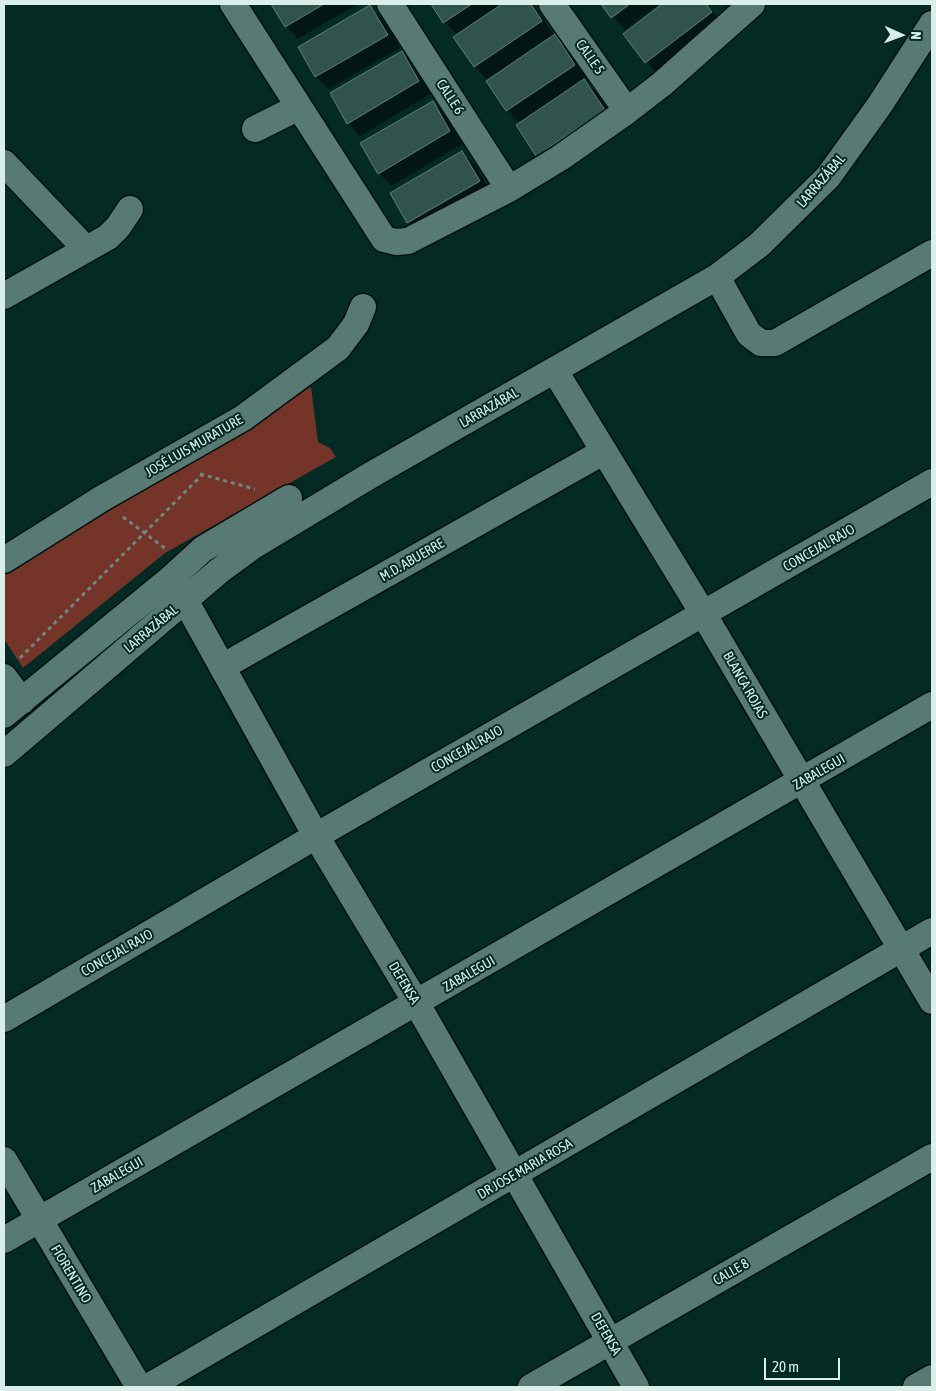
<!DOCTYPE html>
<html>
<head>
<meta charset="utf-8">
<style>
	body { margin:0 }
	#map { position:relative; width:936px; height:1391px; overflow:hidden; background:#042a24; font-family:"Asap Condensed",sans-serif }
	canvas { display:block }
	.frame { position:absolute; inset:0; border:5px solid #dbefea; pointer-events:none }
	.north { position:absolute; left:876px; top:10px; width:50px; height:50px; -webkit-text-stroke:4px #042a24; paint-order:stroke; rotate:92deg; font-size:14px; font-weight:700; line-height:20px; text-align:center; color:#dbefea }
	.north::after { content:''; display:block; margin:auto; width:18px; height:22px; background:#dbefea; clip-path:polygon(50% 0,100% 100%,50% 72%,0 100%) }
	.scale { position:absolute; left:764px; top:1358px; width:76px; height:22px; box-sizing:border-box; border:2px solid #dbefea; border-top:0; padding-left:6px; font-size:15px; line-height:18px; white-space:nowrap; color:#dbefea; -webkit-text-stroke:4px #042a24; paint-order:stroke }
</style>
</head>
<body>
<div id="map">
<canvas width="936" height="1391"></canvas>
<div class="frame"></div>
<div class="north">N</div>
<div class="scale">20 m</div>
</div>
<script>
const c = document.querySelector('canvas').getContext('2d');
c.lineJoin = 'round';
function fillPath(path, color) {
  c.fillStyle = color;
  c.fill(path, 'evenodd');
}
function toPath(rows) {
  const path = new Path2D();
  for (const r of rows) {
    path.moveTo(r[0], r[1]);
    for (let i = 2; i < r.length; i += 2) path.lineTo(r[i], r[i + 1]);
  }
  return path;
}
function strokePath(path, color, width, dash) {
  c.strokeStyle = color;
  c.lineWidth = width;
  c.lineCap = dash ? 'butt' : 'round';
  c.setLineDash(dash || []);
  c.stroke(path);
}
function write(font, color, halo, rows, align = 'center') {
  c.font = font + ' "Asap Condensed",sans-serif';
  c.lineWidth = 4;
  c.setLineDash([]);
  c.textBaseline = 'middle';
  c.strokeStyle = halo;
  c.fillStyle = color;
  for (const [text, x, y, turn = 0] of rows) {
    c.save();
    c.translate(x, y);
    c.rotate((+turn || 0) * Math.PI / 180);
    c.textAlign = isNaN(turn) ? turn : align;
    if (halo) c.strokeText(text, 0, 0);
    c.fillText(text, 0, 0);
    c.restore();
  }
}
const green = toPath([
	[311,387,318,442,330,448,336,457,165,553,23,668,4,639,4,571]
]);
const shadow = toPath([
	[273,4,358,4,298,39,286,26],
	[432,4,533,4,554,35,567,49,587,78,584,80,597,93,617,123,550,168,537,155,521,124,507,110,488,80,474,66,458,35,444,22],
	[602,4,659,4,625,30],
	[664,4,707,4,723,25,658,75,624,34],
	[370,6,383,19,400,48,329,89,316,77,300,48],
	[402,53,414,65,431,94,360,136,348,123],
	[433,103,446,115,462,144,392,186,379,173],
	[462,152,475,165,492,194,421,235,408,222,391,193]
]);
const building = toPath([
	[271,4,324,4,285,27,271,4],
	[431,4,472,4,443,23,431,4],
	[502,4,531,4,542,21,474,67,453,37,502,4],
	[601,4,630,4,611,18,601,4],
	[662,4,706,4,712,12,645,63,623,34,662,4],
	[370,5,388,35,315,77,298,47,370,5],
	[555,34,575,65,506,111,486,81,555,34],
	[402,51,419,81,347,124,330,93,402,51],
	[584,79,605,110,536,156,516,125,584,79],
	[433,101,450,131,378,174,360,143,433,101],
	[462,151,480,181,407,223,390,193,462,151]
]);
const path = toPath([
	[200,474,255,489],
	[123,517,166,549],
	[20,658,206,471]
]);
const street = toPath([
	[233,4,384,239,396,242,408,241,509,189,560,158,627,111,662,84,752,4],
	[390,4,509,189],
	[552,4,627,111],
	[255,129,299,107],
	[4,163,86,249],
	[717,277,749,334,761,343,775,343,932,253],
	[4,296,108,237,118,227,130,209],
	[555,371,704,615,932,1001],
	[4,560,101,499,243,418,338,348,356,324,363,307],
	[169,580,185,600,316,836,417,1004,636,1387],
	[222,667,603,452],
	[4,677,22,701],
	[4,715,169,580,203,549,289,498],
	[4,754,219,571,253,546,371,475,717,277,759,245,828,177,879,106,932,24],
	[4,1019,316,836,932,482],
	[4,1160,139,1387],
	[4,1240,932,705],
	[148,1387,932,931],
	[531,1387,932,1157],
	[916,1387,932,1378]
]);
const streetNames = [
	["CALLE 5",590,57,55],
	["CALLE 6",450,97,57],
	["LARRAZÁBAL",821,181,-49],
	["LARRAZÁBAL",489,408,-30],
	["JOSÉ LUIS MURATURE",194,446,-30],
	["CONCEJAL RAJO",819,548,-30],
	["M.D. ABUERRE",412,560,-30],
	["LARRAZÁBAL",151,629,-40],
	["BLANCA ROJAS",745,685,60],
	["CONCEJAL RAJO",467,749,-30],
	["ZABALEGUI",819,772,-30],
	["CONCEJAL RAJO",117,953,-30],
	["ZABALEGUI",469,974,-30],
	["DEFENSA",404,983,59],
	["DR JOSE MARIA ROSA",525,1169,-30],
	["ZABALEGUI",117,1175,-30],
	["CALLE 8",731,1272,-30],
	["FIORENTINO",71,1274,59],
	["DEFENSA",606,1334,60]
];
fillPath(green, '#753428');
fillPath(shadow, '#0007');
fillPath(building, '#30534c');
strokePath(building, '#5d8179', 1);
strokePath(street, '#00110d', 29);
strokePath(path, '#6b8883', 3, [4, 4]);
strokePath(street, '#577b74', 26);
write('14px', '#dbefea', '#042a24', streetNames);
</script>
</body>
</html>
